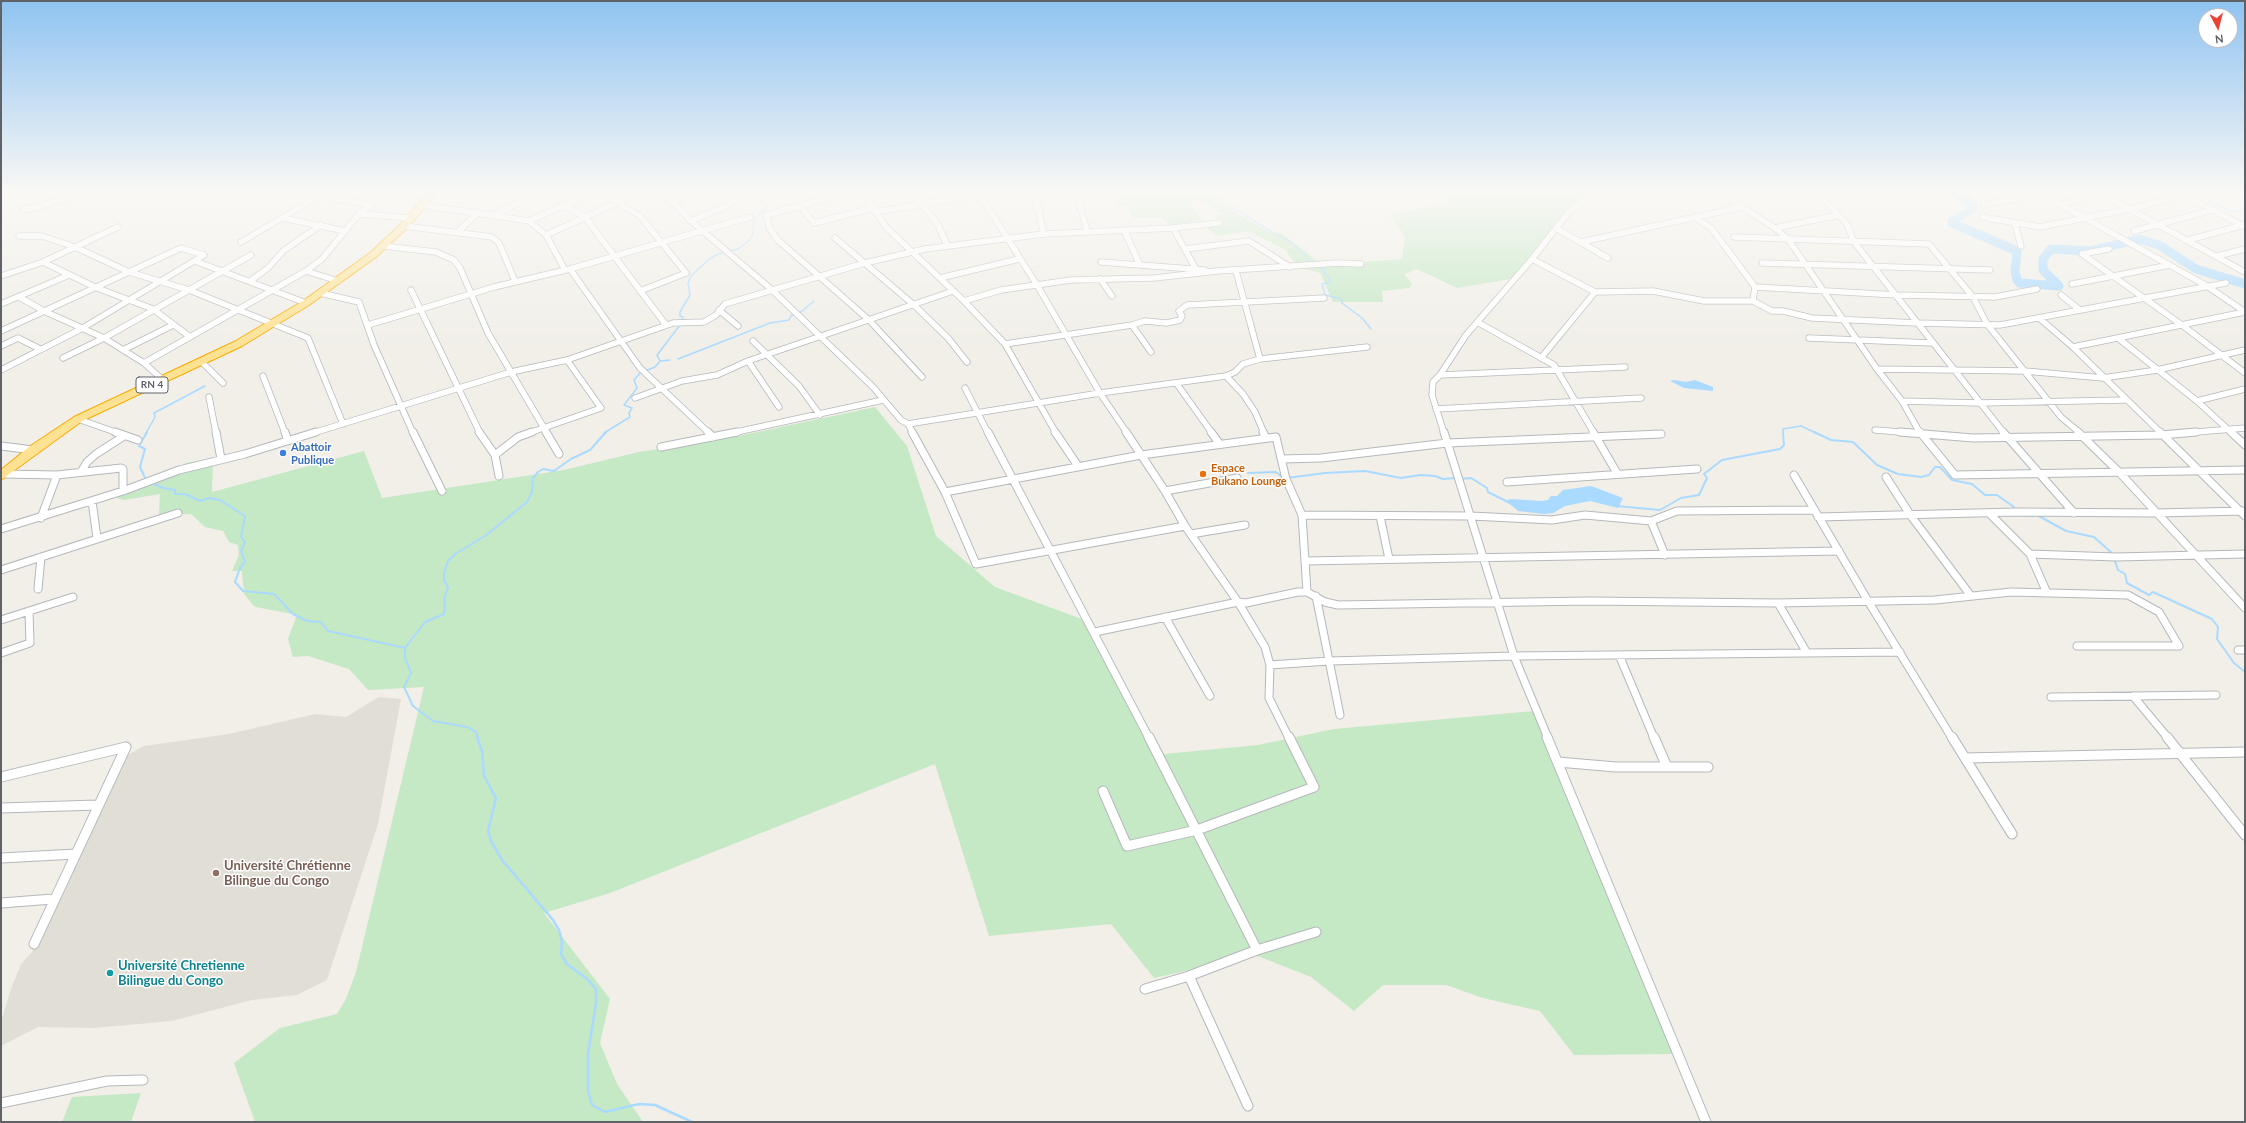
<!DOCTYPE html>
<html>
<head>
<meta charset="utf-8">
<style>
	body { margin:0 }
	#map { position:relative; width:2246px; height:1123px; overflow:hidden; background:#f1efe8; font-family:Lato,sans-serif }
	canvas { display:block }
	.frame { position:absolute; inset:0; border:2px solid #5f6368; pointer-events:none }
	.north { position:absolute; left:2198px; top:8px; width:40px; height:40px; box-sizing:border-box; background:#fff; border:1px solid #bfc1c3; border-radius:50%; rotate:173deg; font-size:11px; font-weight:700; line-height:16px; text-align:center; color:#5f6368 }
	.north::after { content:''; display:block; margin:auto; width:14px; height:18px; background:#ea4335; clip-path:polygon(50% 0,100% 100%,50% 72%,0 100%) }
</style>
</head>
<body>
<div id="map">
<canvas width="2246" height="1123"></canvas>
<div class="frame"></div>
<div class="north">N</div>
</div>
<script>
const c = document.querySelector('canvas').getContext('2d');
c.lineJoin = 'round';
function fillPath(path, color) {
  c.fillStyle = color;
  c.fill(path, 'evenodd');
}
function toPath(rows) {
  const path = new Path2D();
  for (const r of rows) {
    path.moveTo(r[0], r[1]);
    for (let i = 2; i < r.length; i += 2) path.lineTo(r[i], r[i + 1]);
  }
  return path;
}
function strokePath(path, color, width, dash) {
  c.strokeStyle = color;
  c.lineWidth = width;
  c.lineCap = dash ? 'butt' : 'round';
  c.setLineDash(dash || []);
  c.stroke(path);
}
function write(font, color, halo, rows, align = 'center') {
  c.font = font + ' Lato,sans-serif';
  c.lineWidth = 3;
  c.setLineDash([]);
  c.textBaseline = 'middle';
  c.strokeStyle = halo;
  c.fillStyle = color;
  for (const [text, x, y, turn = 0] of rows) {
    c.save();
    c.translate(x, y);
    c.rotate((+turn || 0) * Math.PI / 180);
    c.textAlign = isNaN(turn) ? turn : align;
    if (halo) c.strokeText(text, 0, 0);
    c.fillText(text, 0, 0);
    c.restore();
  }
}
const education = toPath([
	[379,697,401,699,378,824,327,980,297,995,252,1000,172,1021,94,1028,38,1027,1,1046,1,1022,11,989,21,964,32,952,124,757,144,746,229,734,315,714,346,717]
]);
const green = toPath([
	[1113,192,1207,192,1241,216,1271,233,1281,233,1320,263,1341,264,1402,259,1405,237,1390,214,1415,209,1447,205,1448,201,1438,192,1594,192,1566,213,1511,279,1457,288,1417,269,1404,274,1412,283,1410,288,1382,291,1383,302,1333,302,1320,273,1297,266,1285,250,1249,231,1216,236,1207,228,1218,224,1214,216,1222,214,1199,199,1190,204,1203,221,1170,226,1161,217,1133,218,1127,206,1117,207],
	[875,407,907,446,936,536,995,587,1087,621,1164,754,1258,745,1334,729,1534,711,1675,1054,1574,1055,1540,1011,1483,998,1446,985,1383,985,1354,1011,1311,977,1255,955,1154,978,1111,924,989,936,935,764,610,893,544,913,610,999,600,1043,617,1084,643,1122,255,1122,234,1063,280,1028,337,1014,346,999,356,972,424,687,368,690,349,669,308,656,293,657,288,639,297,615,256,607,252,604,244,594,242,571,232,571,239,555,238,545,229,542,223,531,205,527,191,514,159,515,160,494,124,500,107,495,173,471,186,463,213,458,212,492,364,451,382,498,564,470,639,452,739,436],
	[141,1093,131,1122,62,1122,72,1097]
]);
const water = toPath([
	[1674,380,1686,382,1695,380,1713,387,1713,391,1684,388,1670,381],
	[1591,486,1623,498,1618,508,1590,501,1565,506,1553,513,1544,514,1518,511,1506,501,1510,499,1542,501,1548,500,1551,496,1557,496,1563,490]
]);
const streamFar2 = toPath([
	[1208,192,1278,236,1290,241,1313,264],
	[2180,192,2201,195,2229,211,2245,210],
	[1317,266,1322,269,1331,282,1322,284,1325,295,1341,299,1342,303,1362,318,1371,329],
	[682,321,683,317,680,316,680,312,690,295,688,283,691,276,708,260,718,254,738,249,749,241,753,234,754,219,767,208,761,199,761,192],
	[678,359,770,323,789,320,791,316,801,312,814,301],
	[660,361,670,360],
	[146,433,155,417,154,413,205,386],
	[604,433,630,417,629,413,632,408,624,405,637,388,634,380,640,373,655,367,660,361,657,355,680,325],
	[1783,433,1783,429,1801,426,1816,433]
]);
const streamFar1 = toPath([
	[1814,432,1831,440,1853,442,1877,465,1898,474,1921,477,1929,475,1935,467,1940,467,1952,480,1972,484,1985,495,1997,495,2014,507,2014,510],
	[1248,473,1276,472,1283,478],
	[1287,478,1325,473,1365,471,1401,478,1420,475,1435,476,1443,479,1456,478],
	[1460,479,1471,478,1487,488,1488,492,1516,506],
	[146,480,140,467,145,449,139,446,147,432],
	[152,483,163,488,175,490,175,494,185,494,200,501,209,498,220,500,245,516,241,537,245,542,241,551,245,562,240,568,235,582,243,591,274,594,293,614,307,621,321,622,328,631,405,648],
	[1617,506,1660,510,1681,498,1699,495,1707,478,1704,474,1722,460,1780,449,1784,445,1783,432],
	[2023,515,2033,516],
	[2037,515,2066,531,2094,537,2113,554],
	[2114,558,2118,570,2125,574,2127,583,2149,595,2153,592,2212,619,2218,627,2217,639,2234,663,2245,672],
	[478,738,476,732,467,727,433,721,413,706,404,687,411,673,405,658,405,648,425,622,444,614,445,596,448,587,444,580,444,573,448,561,455,554,485,536,527,502,532,492,533,478,538,472,543,469,554,471,571,459,590,450,606,432]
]);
const stream = toPath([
	[477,737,482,751,484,776,496,798,488,831,491,841,502,860,553,920,559,930,562,942,561,954,567,964,587,979,596,989,596,1003,588,1054,588,1091,592,1105,605,1112,639,1104,655,1105,692,1122]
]);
const river = toPath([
	[1954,192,1973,204,1972,209,1952,221,1952,223,2017,251,2015,271,2017,280,2020,283,2059,286,2043,270,2043,259,2051,249,2090,251,2139,239,2159,245,2196,269,2245,284]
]);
const streetFar2 = toPath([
	[107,192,137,192],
	[511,192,528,198],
	[600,192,640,216,686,273,640,291],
	[657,192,673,202,691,221,771,289,873,387,901,420,908,424,913,433],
	[851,192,766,215,770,229,779,241,869,320,922,377],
	[863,192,886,227,964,301,1005,344,1056,433],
	[913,192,938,225,947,245],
	[947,192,952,200],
	[1032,192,1036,200,1044,234],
	[1076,192,1087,231],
	[1813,192,1824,199,1848,226,1854,242,2004,433],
	[2038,192,2207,286,2245,312],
	[2098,192,2245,272],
	[2230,192,2245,198],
	[2209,195,2218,192],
	[319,196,371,205],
	[978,196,987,206,1037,285,1100,393,1127,433],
	[1036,200,1078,192],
	[673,202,697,192],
	[2060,204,2114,192],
	[423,205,529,221,546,235,565,270],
	[563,205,585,217,666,325],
	[1983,205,2042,194],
	[800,206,814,223,873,208],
	[1742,207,1775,228,1788,239,1877,369,1902,401,1920,433],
	[24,210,92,192],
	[875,212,996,192],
	[359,214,411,218],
	[494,215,539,192],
	[1695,217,1712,229,1755,287,1753,301],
	[1982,217,2040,227,2130,209,2185,195,2245,227],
	[283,218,345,231],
	[529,221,594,192],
	[691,221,728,205,748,192],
	[2015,224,2021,246],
	[404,226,492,237,499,243,515,281],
	[1173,228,1196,269],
	[1556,228,1608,258],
	[1775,228,1839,215],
	[1124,230,1140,265],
	[2134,231,2212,210],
	[458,232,478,212],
	[546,235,641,192],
	[19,236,42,236,75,247,129,272,189,290,308,338,343,424],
	[1734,237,1929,244,1973,297,1987,324,2061,417,2080,433],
	[835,238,914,305,948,338,967,362],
	[2188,240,2244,225],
	[241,242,326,192],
	[1581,242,1742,207,1721,192],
	[383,246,436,252,454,260,460,268,488,333,547,433],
	[1185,249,1249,241,1290,267],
	[2082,254,2182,325,2245,373],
	[2082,254,2109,249],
	[2217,256,2245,249],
	[1532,259,1595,292,1653,291,1704,301,1753,301,1772,311,1783,311,1812,318,1917,323,2000,325,2226,283],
	[195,261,306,303],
	[43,262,97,288,153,309,190,337],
	[1101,262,1205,270],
	[1762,263,1990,270],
	[570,269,640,368,709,433],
	[306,271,338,281],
	[1236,271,1260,359],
	[1,276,43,262,118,227],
	[940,278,1019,259],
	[1100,279,1112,296],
	[250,281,268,268,283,251,321,225],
	[2072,284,2170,265],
	[1755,287,1897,295,1995,297,2037,289],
	[411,290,480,433],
	[320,293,359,302,374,345,413,433],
	[2061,295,2080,310],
	[19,297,46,312,104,338,144,363,163,380],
	[964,301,1001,290,1071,280,1154,278,1217,271,1338,263,1361,264],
	[1,304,69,275],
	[719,310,738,326],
	[2039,318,2073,347,2161,433],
	[1479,323,1554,365,1594,433],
	[368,325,494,287,570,269,750,217],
	[1132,325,1151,352],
	[1,331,181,248,204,255],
	[1809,338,1932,343],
	[2118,338,2197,401,2232,433],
	[753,341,799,386,820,415],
	[1005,344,1132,325,1145,321,1167,323,1180,320,1182,316,1179,311,1187,305,1324,298],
	[1,346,18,338,40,349],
	[2073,347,2245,312],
	[123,350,173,325],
	[63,358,104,338,251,255],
	[1541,358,1595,292],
	[748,361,779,407],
	[202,362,223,383],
	[144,363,306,271,322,259,359,214,371,205],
	[1877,369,2025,371,2103,378,2157,370,2245,350],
	[1,370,81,329,204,255],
	[1440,375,1625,367],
	[263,376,285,433],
	[1226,376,1243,394,1255,412,1264,433],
	[1177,384,1212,433],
	[965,388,988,433],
	[209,397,216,433],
	[635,398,682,381,717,375,748,361,953,291],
	[1902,401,1979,403,2125,400],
	[2197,401,2245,389],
	[1436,409,1641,398],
	[78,419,118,433],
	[908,424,1100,393,1226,376,1235,372,1243,364,1260,359,1367,347],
	[1875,430,1913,433],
	[313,433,511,372,567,360,673,323,704,322,716,315,725,304,865,263,925,249,1044,234,1173,228,1219,223],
	[529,433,601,408,567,360],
	[732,433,883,400],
	[1444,433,1432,395,1433,382,1440,375,1466,335,1532,259,1568,213,1594,192],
	[2184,433,2245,428]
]);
const streetFar1 = toPath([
	[115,432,138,440],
	[216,432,221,459],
	[285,432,288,441],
	[413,432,442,491],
	[479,432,495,455,499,476],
	[546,432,559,454],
	[708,432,713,437],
	[912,432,945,492,976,564,1185,526],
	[988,432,1149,738],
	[1055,432,1078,466],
	[1126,432,1165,491,1185,526,1238,602,1246,603,1298,592,1307,592,1325,602,1338,605,1589,601,1778,603,1935,600,2011,592,2128,595,2159,612,2179,646],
	[1211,432,1219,443],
	[1263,432,1266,438],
	[1444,432,1514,656,1548,738],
	[1593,432,1617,473],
	[1900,432,1973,438,2161,435,2196,432],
	[1920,432,1955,475,2245,470],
	[2003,432,2074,513],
	[2078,432,2119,472,2245,608],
	[2160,432,2245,516],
	[2231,432,2245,445],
	[1,446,33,450],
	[661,447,737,432],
	[495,455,518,437,532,432],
	[1282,459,1321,458,1447,443,1661,434],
	[81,472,87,462,96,454,124,436],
	[4,474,57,475,121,468,123,469,123,491],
	[1794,475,1868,601,1952,738],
	[1886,477,1911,516,1971,596],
	[1507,482,1697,469],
	[1165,491,1237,478],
	[945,492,1141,455,1276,437,1286,479,1302,515,1307,592],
	[92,501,97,538],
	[1990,514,2030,554,2047,593],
	[1302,515,1471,516,1552,520,1585,515,1651,521,1677,511,1814,510],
	[1380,516,1389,559],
	[1818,517,2016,512,2156,513,2245,511],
	[41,518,57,475],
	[1651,521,1665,555],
	[1,529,123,491,179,470,245,454,316,432],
	[1191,534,1245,525],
	[2030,554,2116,557,2245,554],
	[1305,561,1839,551],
	[1,570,178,513],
	[38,589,41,557],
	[1316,596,1340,715],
	[1778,603,1807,653],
	[1165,617,1210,696],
	[1,620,73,597],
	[1095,632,1238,602,1265,647,1270,665,1269,698,1289,738],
	[2077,646,2179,646],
	[2238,650,2245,650],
	[1,653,30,643,29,611],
	[1619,655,1654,738],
	[1270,665,1329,661,1514,656,1900,652],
	[2133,696,2168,738],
	[2051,697,2216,695]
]);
const street = toPath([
	[1149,737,1257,950],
	[1547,737,1706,1122],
	[1654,737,1667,767],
	[1952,737,2012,834],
	[2167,737,2245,835],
	[1965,758,2245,752],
	[1558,762,1616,767,1708,767],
	[1,777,126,747],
	[1103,791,1127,846,1197,830,1314,787,1289,737],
	[1,808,98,805],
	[1,858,76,854],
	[1,903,53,899],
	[34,944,126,747],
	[1189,976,1248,1106],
	[1145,989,1189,976,1257,950,1316,932],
	[1,1103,107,1081,143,1080]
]);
const highway = toPath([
	[429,192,438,192,407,228,376,257,309,305,242,346,82,421,1,480,1,470,29,447,74,417,234,342,303,301,370,253,401,224,429,192]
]);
const markers = [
	[283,453,4,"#3f7fe0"],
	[1203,474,4,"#e8710a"],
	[216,873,4,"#8d6e63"],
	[110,973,4,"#0f9aa8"]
];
const shields = [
	[152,385,32]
];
const shieldNames = [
	["RN 4",152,385]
];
const shopNames = [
	["Abattoir",291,447],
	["Publique",291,460]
];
const foodNames = [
	["Espace",1211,468],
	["Bukano Lounge",1211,481]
];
const nearEducationnames = [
	["Université Chrétienne",224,866],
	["Bilingue du Congo",224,881]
];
const nearCulturenames = [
	["Université Chretienne",118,966],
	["Bilingue du Congo",118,981]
];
fillPath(education, '#e1ded6');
fillPath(green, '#c5e8c5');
fillPath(water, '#aadaff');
strokePath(streamFar2, '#aadaff', 1.5);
strokePath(streamFar1, '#aadaff', 2);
strokePath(stream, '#aadaff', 2.5);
strokePath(river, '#aadaff', 9);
strokePath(streetFar2, '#b5b8bc', 7);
strokePath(streetFar1, '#b5b8bc', 9);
strokePath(street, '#b5b8bc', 11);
strokePath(highway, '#f9ab00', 2);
strokePath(streetFar2, '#fff', 5.5);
strokePath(streetFar1, '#fff', 7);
strokePath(street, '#fff', 9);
fillPath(highway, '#fde293');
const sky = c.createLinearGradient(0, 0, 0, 349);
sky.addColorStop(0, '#8fc3f1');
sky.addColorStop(0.55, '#f9f8f5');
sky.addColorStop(1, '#f9f8f500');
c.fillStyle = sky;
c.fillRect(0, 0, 2246, 349);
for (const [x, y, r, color] of markers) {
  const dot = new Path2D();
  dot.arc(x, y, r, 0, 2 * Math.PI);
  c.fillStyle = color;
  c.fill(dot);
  strokePath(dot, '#fff', 1.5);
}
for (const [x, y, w] of shields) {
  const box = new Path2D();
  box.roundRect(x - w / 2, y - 8, w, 16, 3);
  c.fillStyle = '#fff';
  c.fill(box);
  strokePath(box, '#5f6368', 1);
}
write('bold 10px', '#5f6368', null, shieldNames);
write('bold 11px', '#366cbe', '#fff', shopNames, 'left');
write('bold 11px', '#c56008', '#fff', foodNames, 'left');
write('bold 13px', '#785e54', '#fff', nearEducationnames, 'left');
write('bold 13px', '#0d838f', '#fff', nearCulturenames, 'left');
</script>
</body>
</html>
